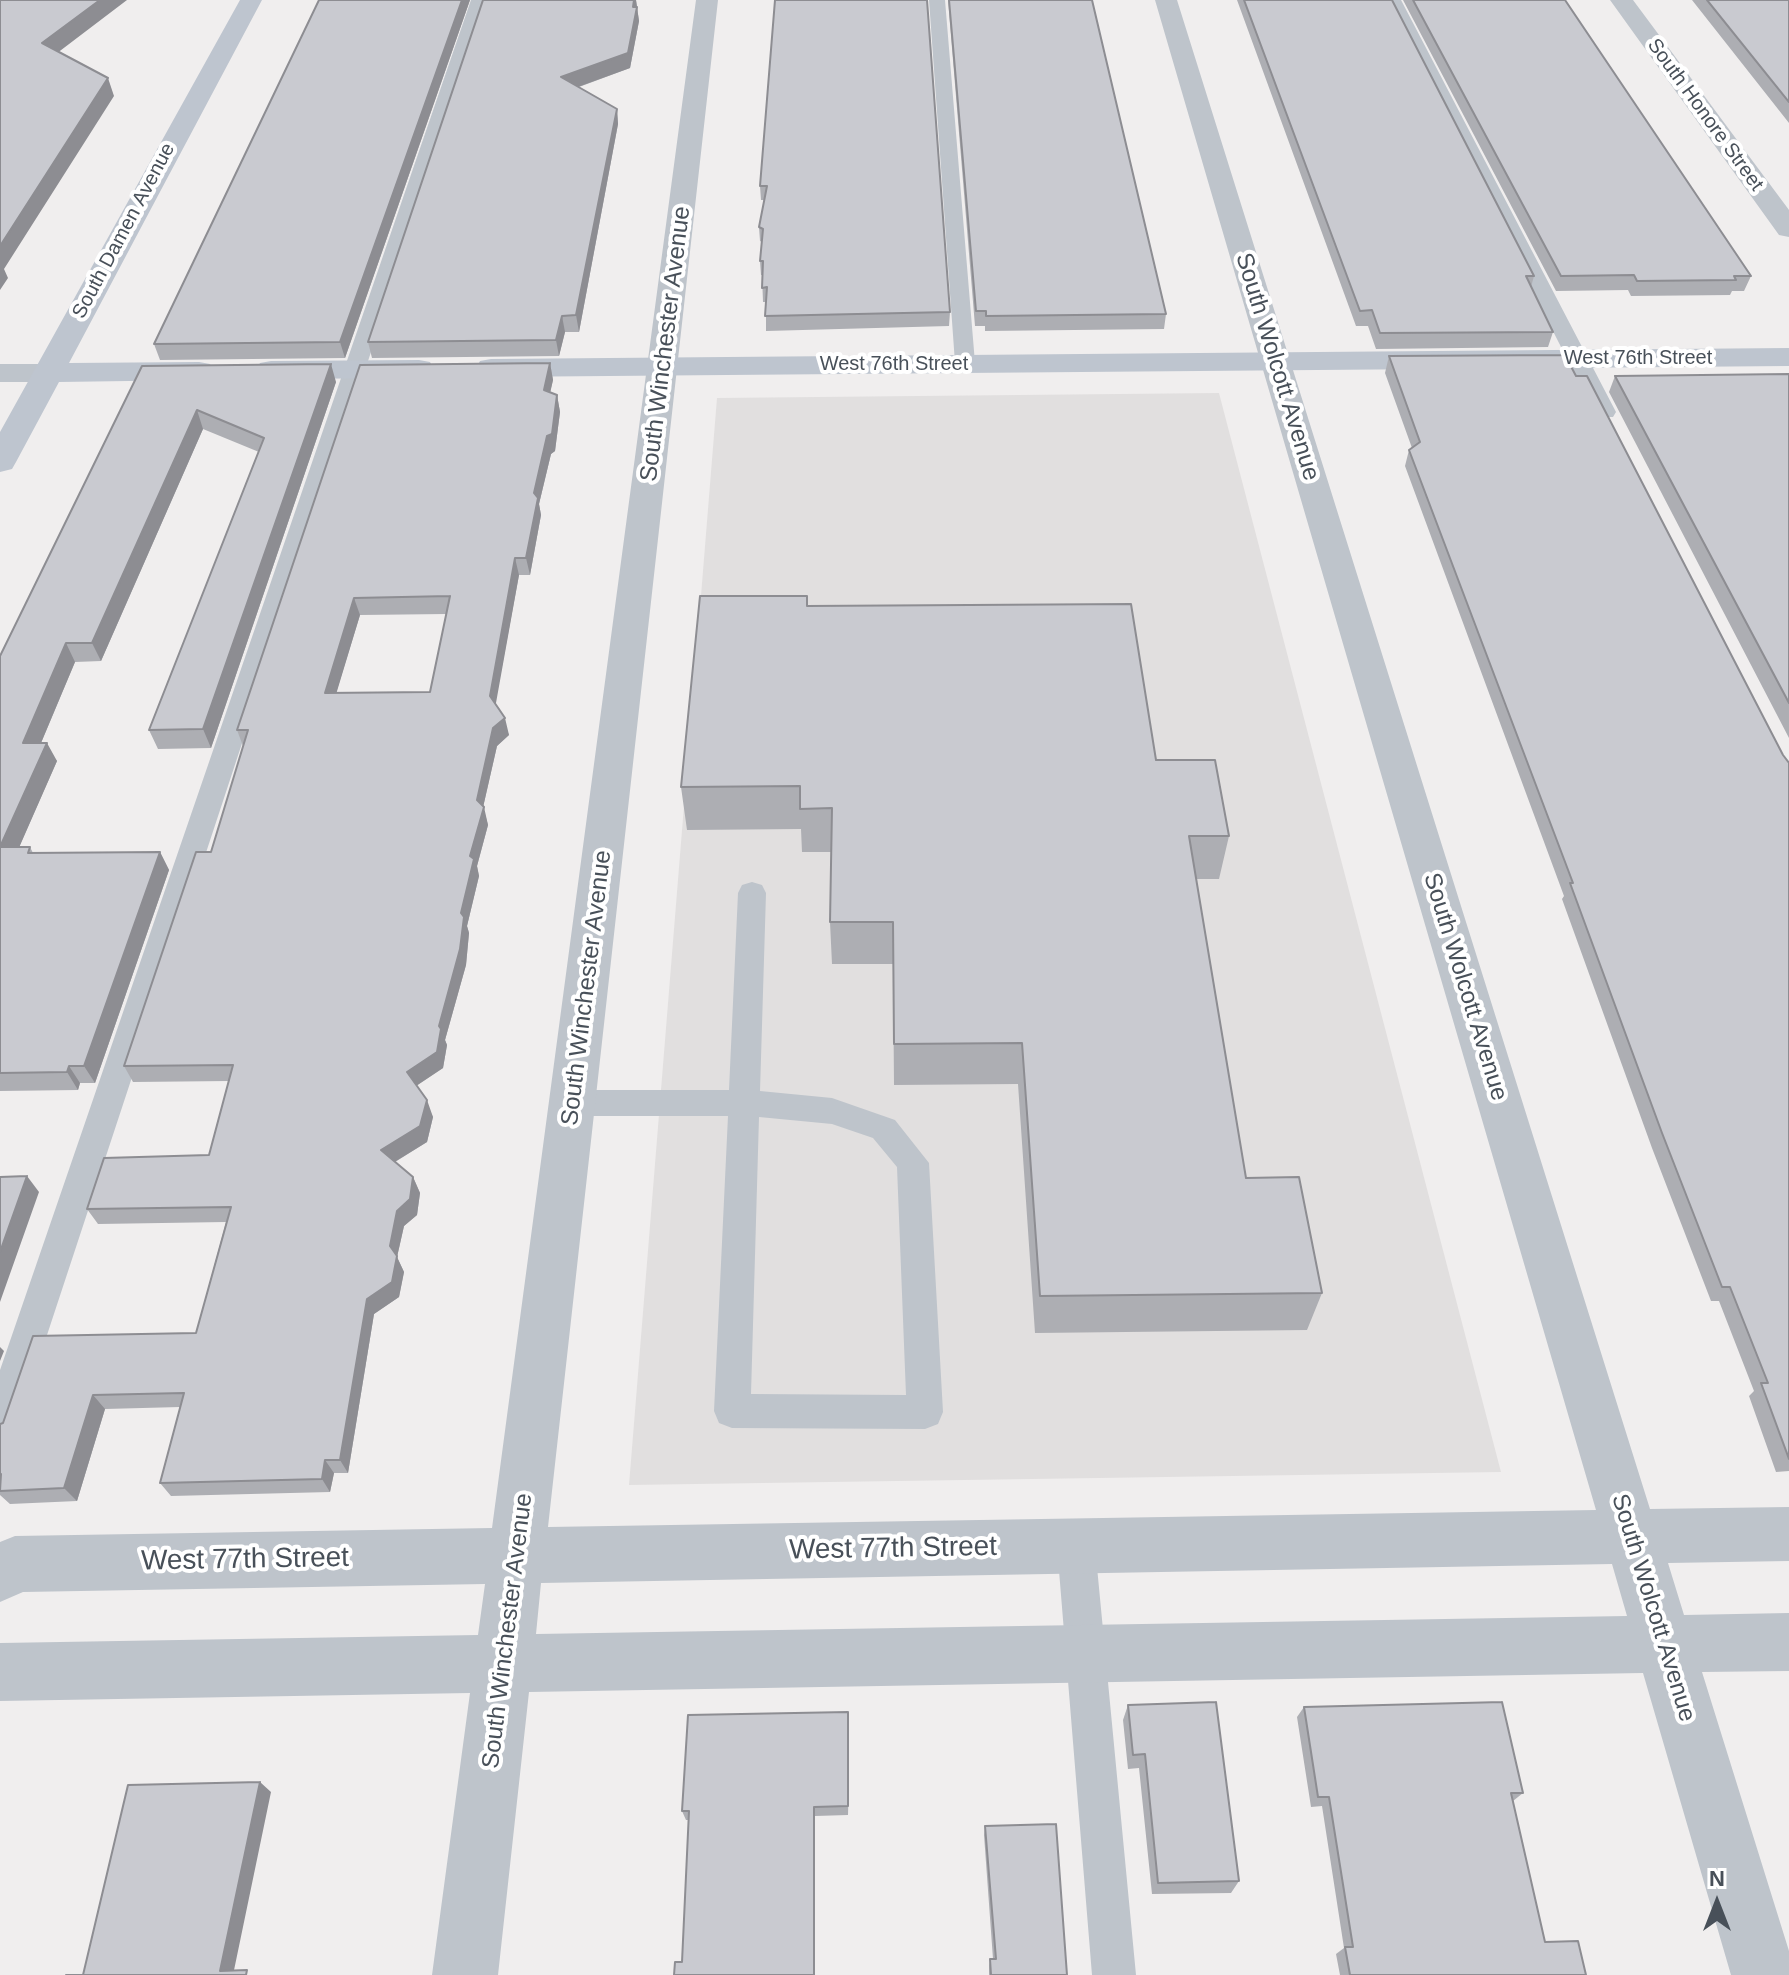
<!DOCTYPE html>
<html>
<head>
<meta charset="utf-8">
<style>
	body { margin:0 }
	#map { position:relative; width:1789px; height:1975px; overflow:hidden; background:#f0eeee; font-family:Helvetica,sans-serif }
	canvas { display:block }
	.north { position:absolute; left:1677px; top:1863px; width:80px; height:80px; -webkit-text-stroke:6px #fff; paint-order:stroke; rotate:0deg; font-size:22px; font-weight:700; line-height:32px; text-align:center; color:#485059 }
	.north::after { content:''; display:block; margin:auto; width:28px; height:36px; background:#485059; clip-path:polygon(50% 0,100% 100%,50% 72%,0 100%) }
</style>
</head>
<body>
<div id="map">
<canvas width="1789" height="1975"></canvas>
<div class="north">N</div>
</div>
<script>
const c = document.querySelector('canvas').getContext('2d');
c.lineJoin = 'round';
function fillPath(path, color) {
  c.fillStyle = color;
  c.fill(path, 'evenodd');
}
function toPath(rows) {
  const path = new Path2D();
  for (const r of rows) {
    path.moveTo(r[0], r[1]);
    for (let i = 2; i < r.length; i += 2) path.lineTo(r[i], r[i + 1]);
  }
  return path;
}
function strokePath(path, color, width, dash) {
  c.strokeStyle = color;
  c.lineWidth = width;
  c.lineCap = dash ? 'butt' : 'round';
  c.setLineDash(dash || []);
  c.stroke(path);
}
function write(font, color, halo, rows, align = 'center') {
  c.font = font + ' Helvetica,sans-serif';
  c.lineWidth = 8;
  c.setLineDash([]);
  c.textBaseline = 'middle';
  c.strokeStyle = halo;
  c.fillStyle = color;
  for (const [text, x, y, turn = 0] of rows) {
    c.save();
    c.translate(x, y);
    c.rotate((+turn || 0) * Math.PI / 180);
    c.textAlign = isNaN(turn) ? turn : align;
    if (halo) c.strokeText(text, 0, 0);
    c.fillText(text, 0, 0);
    c.restore();
  }
}
const education = toPath([
	[1219,393,1501,1472,629,1485,717,398]
]);
const lane = toPath([
	[471,0,487,0,18,1423,13,1435,0,1440,0,1370,471,0],
	[929,0,945,0,975,363,965,369,955,363,929,0],
	[1385,0,1401,0,1616,412,1613,417,1597,417,1594,412,1385,0],
	[752,882,762,885,766,893,760,1091,832,1098,895,1120,929,1163,943,1412,938,1424,925,1429,732,1428,719,1423,714,1411,728,1116,573,1116,562,1112,557,1103,562,1094,573,1090,729,1090,738,893,742,885,752,882],
	[759,1117,832,1124,873,1138,897,1167,906,1395,751,1394,759,1117],
	[1076,1527,1089,1533,1095,1546,1136,1975,1092,1975,1057,1546,1063,1533,1076,1527]
]);
const street = toPath([
	[696,0,718,0,548,1527,1596,1510,1155,0,1177,0,1650,1509,1789,1507,1789,1561,1668,1563,1684,1615,1789,1613,1789,1671,1702,1672,1789,1951,1789,1975,1731,1975,1643,1673,529,1692,498,1975,432,1975,470,1693,0,1701,0,1643,478,1635,485,1584,23,1592,0,1602,0,1542,15,1536,492,1528,696,0],
	[1612,1564,1627,1616,536,1634,541,1583,1612,1564],
	[1610,0,1633,0,1789,210,1789,237,1779,235,1610,0],
	[0,364,49,364,60,366,64,373,60,380,49,382,0,382,0,364]
]);
const secondary = toPath([
	[240,0,262,0,69,363,199,362,210,364,214,371,210,378,199,380,59,382,16,462,12,469,0,472,0,432,240,0],
	[1789,348,1789,366,491,377,480,375,476,368,480,361,491,359,1789,348],
	[419,360,430,362,434,369,430,376,419,378,271,379,260,377,256,370,260,363,271,361,419,360]
]);
const wall = toPath([
	[319,0,470,0,345,358,160,360,154,344],
	[636,0,639,21,630,68,579,87,617,109,618,124,579,332,565,332,559,356,372,358,368,342],
	[775,0,950,312,949,326,766,331,766,302,763,302,762,275,761,275,760,261,762,242,760,241,759,227,764,200,761,200,760,186],
	[948,0,1092,0,1166,314,1164,329,985,331,985,326,975,326],
	[1237,0,1392,0,1534,276,1531,287,1553,332,1548,347,1376,349,1368,326,1356,326],
	[1403,0,1565,0,1751,276,1744,291,1732,291,1730,295,1631,296,1628,290,1556,291],
	[1692,0,1789,0,1789,123],
	[1389,356,1576,376,1783,755,1789,763,1789,1471,1776,1472,1749,1396,1754,1391,1719,1301,1711,1301,1652,1148,1562,899,1564,896,1405,466,1409,450,1412,448,1385,373],
	[550,363,553,380,550,392,557,395,560,412,555,451,551,454,539,504,541,515,530,575,519,575,495,704,509,735,497,746,483,807,488,825,477,866,479,876,467,926,469,933,466,965,445,1040,447,1045,443,1068,416,1086,433,1117,427,1142,395,1162,413,1177,420,1193,417,1215,404,1226,397,1257,404,1272,399,1297,374,1314,348,1473,334,1473,330,1492,171,1496,160,1483,180,1407,105,1409,77,1501,10,1504,0,1495,0,1424,196,1333,226,1222,98,1224,87,1209,209,1155,229,1081,133,1082,124,1066,211,852,243,746,237,730],
	[446,614,430,692,336,693,360,615],
	[142,366,336,382,211,748,158,749,149,730,259,452,203,429,101,661,75,662,41,743,57,761,19,847,30,847,33,853,160,852,169,870,95,1083,80,1083,78,1090,0,1091,0,656],
	[1789,374,1789,738,1609,392,1615,376],
	[807,606,1156,760,1229,836,1219,879,1196,879,1246,1178,1322,1293,1307,1330,1035,1333,1018,1084,894,1085,893,964,832,964,830,922,831,852,802,852,801,829,687,830,681,787],
	[1128,1705,1239,1881,1231,1893,1152,1894,1139,1768,1128,1769,1123,1720],
	[1304,1707,1523,1793,1513,1801,1545,1942,1586,1975,1340,1975,1336,1954,1344,1948,1322,1806,1311,1807,1297,1717],
	[849,1723,848,1815,815,1816,815,1975,674,1975,682,1962,689,1820,686,1820,682,1811],
	[985,1826,1067,1975,989,1975,989,1966,990,1959,993,1959,984,1835]
]);
const shadedWall = toPath([
	[100,0,127,0,48,60,42,43],
	[462,0,470,0,345,358,340,342],
	[633,0,636,0,639,21,630,68,564,92,561,77],
	[108,78,114,96,4,269,8,278,0,290,0,246],
	[617,109,618,124,579,332,576,315],
	[562,316,565,332,559,356,556,340],
	[550,363,553,380,547,407,544,390],
	[331,364,336,382,211,748,203,729],
	[557,395,560,412,555,451,551,454,539,504,541,515,530,575,526,558,534,493],
	[197,410,203,429,101,661,92,643],
	[515,558,519,575,494,714,490,696],
	[354,598,360,615,331,711,325,693],
	[66,643,75,662,33,762,23,743],
	[505,718,509,735,497,746,482,812,484,807,488,825,477,866,479,876,467,926,469,933,466,965,445,1040,447,1045,443,1068,413,1088,407,1072,439,1026,461,913,477,800,493,728],
	[47,743,57,761,11,866,0,848],
	[160,852,169,870,95,1083,84,1066],
	[69,1066,80,1083,78,1090,67,1072],
	[427,1100,433,1117,427,1142,388,1166,381,1150],
	[27,1176,39,1192,0,1302,0,1252],
	[413,1177,420,1193,417,1215,404,1226,397,1257,404,1272,399,1297,374,1314,348,1473,340,1460,367,1299,390,1246,397,1211],
	[0,1347,4,1351,0,1361],
	[93,1395,105,1409,77,1501,64,1488],
	[325,1460,334,1473,330,1492,322,1479],
	[848,1712,849,1723,848,1815],
	[260,1782,271,1792,233,1975,220,1971],
	[814,1807,815,1816,815,1975,814,1975]
]);
const building = toPath([
	[0,0,100,0,42,43,108,78,0,246,0,0],
	[319,0,462,0,340,342,154,344,319,0],
	[483,0,634,0,633,7,637,7,628,53,561,77,617,109,576,315,562,316,556,340,368,342,483,0],
	[775,0,927,0,950,312,765,316,767,287,762,288,763,261,760,261,763,229,759,227,767,186,760,186,775,0],
	[949,0,1092,0,1166,314,986,316,986,311,976,311,949,0],
	[1244,0,1392,0,1534,276,1526,276,1553,332,1380,333,1372,310,1360,311,1244,0],
	[1413,0,1565,0,1751,276,1734,276,1736,280,1637,281,1634,275,1561,276,1413,0],
	[1707,0,1789,0,1789,102,1707,0],
	[1565,355,1576,376,1587,376,1783,755,1789,763,1789,1459,1761,1383,1768,1383,1730,1287,1722,1287,1662,1133,1570,883,1573,883,1409,450,1420,442,1389,356,1565,355],
	[550,363,544,390,557,395,552,434,547,436,534,493,538,498,526,558,515,558,490,696,505,718,493,728,477,800,484,807,470,856,474,859,461,913,464,917,460,949,439,1026,441,1029,437,1052,407,1072,427,1100,420,1126,381,1150,413,1177,410,1199,397,1211,390,1246,397,1256,392,1282,367,1299,340,1460,325,1460,322,1479,160,1483,184,1393,93,1395,64,1488,0,1491,1,1474,0,1474,0,1424,3,1423,33,1336,196,1333,231,1207,87,1209,104,1158,209,1155,233,1065,124,1066,196,852,211,852,248,730,237,730,360,365,550,363],
	[450,596,430,692,325,693,354,598,450,596],
	[331,364,203,729,149,730,264,438,197,410,92,643,66,643,23,743,47,743,0,847,0,656,142,366,331,364],
	[1789,374,1789,703,1615,376,1789,374],
	[700,596,807,596,807,606,1131,604,1156,760,1215,760,1229,836,1189,836,1246,1178,1299,1177,1322,1293,1040,1296,1022,1043,894,1044,893,922,830,922,832,808,800,809,800,786,681,787,700,596],
	[0,847,30,847,28,853,160,852,84,1066,69,1066,67,1072,0,1073,0,847],
	[27,1176,0,1252,0,1177,27,1176],
	[1216,1702,1239,1881,1158,1883,1145,1754,1133,1755,1128,1705,1216,1702],
	[1502,1702,1523,1793,1511,1793,1545,1942,1578,1941,1586,1975,1350,1975,1345,1947,1353,1947,1329,1797,1318,1797,1304,1707,1502,1702],
	[848,1712,848,1806,814,1807,814,1975,674,1975,675,1962,682,1962,689,1811,682,1811,688,1715,848,1712],
	[260,1782,220,1971,247,1970,246,1975,66,1975,83,1975,128,1785,260,1782],
	[1056,1824,1067,1975,991,1975,990,1959,996,1959,985,1826,1056,1824]
]);
const farStreetnames = [
	["South Honore Street",1705,115,54],
	["South Damen Avenue",124,231,-62],
	["West 76th Street",1638,358],
	["West 76th Street",894,364]
];
const streetNames = [
	["South Winchester Avenue",666,344,-83],
	["South Wolcott Avenue",1277,367,73],
	["South Wolcott Avenue",1465,987,73],
	["South Winchester Avenue",587,988,-83],
	["South Wolcott Avenue",1653,1608,73],
	["South Winchester Avenue",508,1631,-83]
];
const nearStreetnames = [
	["West 77th Street",893,1549,-1],
	["West 77th Street",245,1560,-1]
];
fillPath(education, '#e1dfdf');
fillPath(lane, '#bec4cb');
fillPath(street, '#bec4cb');
fillPath(secondary, '#bec5cf');
fillPath(wall, '#adaeb3');
fillPath(shadedWall, '#8d8d92');
fillPath(building, '#c9cad0');
strokePath(building, '#8d8d92', 2);
write('20px', '#485059', '#fff', farStreetnames);
write('24px', '#485059', '#fff', streetNames);
write('28px', '#485059', '#fff', nearStreetnames);
</script>
</body>
</html>
